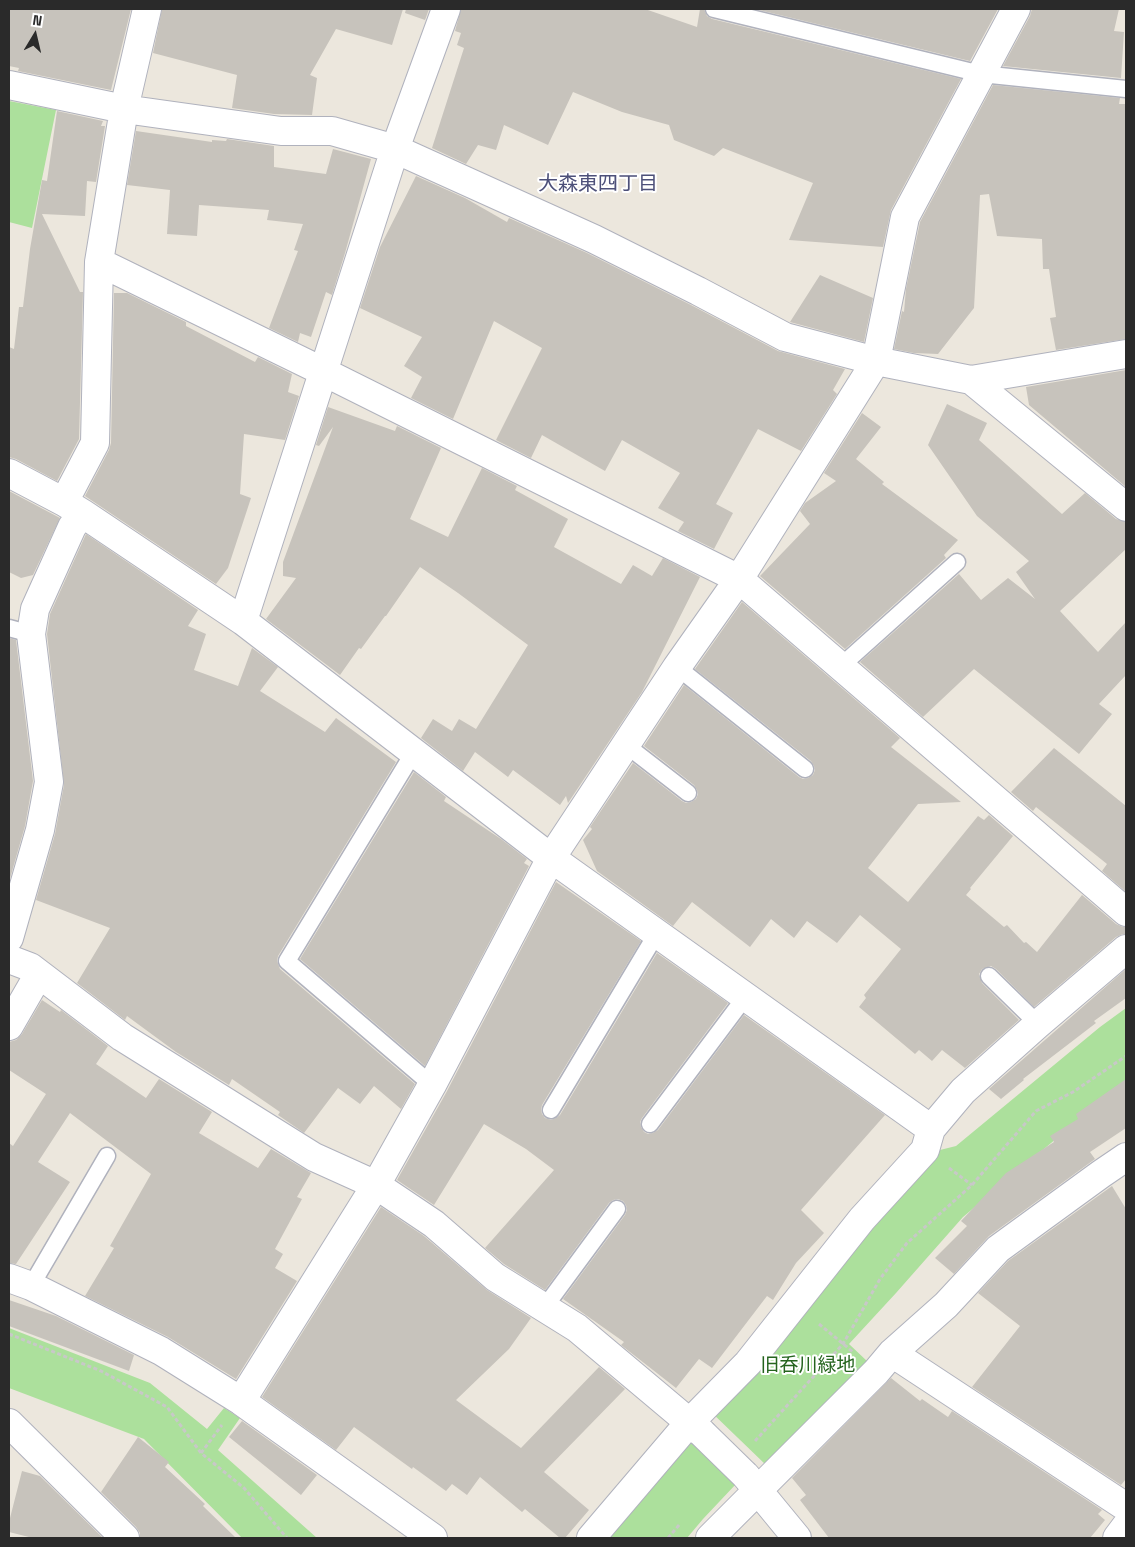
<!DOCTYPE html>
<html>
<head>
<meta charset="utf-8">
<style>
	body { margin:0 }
	#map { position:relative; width:1135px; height:1547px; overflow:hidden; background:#ece7dd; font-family:"Space Grotesk",sans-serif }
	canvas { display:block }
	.frame { position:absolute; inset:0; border:10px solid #2a2a2a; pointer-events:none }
	.north { position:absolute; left:10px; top:10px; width:50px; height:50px; -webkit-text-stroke:4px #fff; paint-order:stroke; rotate:9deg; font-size:14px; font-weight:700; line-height:20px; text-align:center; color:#2a2a2a }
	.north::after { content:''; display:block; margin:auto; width:18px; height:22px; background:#2a2a2a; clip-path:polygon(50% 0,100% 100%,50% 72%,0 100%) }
</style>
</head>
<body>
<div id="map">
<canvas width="1135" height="1547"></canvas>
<div class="frame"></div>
<div class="north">N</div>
</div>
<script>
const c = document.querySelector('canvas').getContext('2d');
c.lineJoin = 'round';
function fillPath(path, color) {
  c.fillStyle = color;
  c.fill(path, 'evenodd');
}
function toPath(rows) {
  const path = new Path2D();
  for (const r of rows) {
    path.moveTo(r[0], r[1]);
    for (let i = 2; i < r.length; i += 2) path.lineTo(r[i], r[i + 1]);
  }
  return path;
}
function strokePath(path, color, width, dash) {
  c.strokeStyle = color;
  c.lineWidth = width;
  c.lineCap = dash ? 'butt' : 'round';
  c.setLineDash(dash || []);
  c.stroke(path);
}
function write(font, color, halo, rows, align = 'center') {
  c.font = font + ' "Space Grotesk","Noto Sans JP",sans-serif';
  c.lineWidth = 4;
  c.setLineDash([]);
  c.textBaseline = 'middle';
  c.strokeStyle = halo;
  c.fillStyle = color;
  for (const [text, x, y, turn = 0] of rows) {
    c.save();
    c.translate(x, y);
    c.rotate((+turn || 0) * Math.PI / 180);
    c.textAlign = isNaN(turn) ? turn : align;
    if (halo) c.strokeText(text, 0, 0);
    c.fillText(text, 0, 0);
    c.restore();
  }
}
const green = toPath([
	[9,101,56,110,32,228,9,222],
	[1126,1008,1126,1080,963,1217,896,1293,849,1344,868,1362,766,1465,709,1410,936,1151,956,1146,1100,1027],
	[9,1328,150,1383,207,1429,224,1408,240,1418,218,1450,317,1538,242,1538,144,1439,9,1388],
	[690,1437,736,1484,703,1519,687,1538,604,1538]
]);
const building = toPath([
	[9,9,131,9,111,90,18,71,19,68,9,66],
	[162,9,403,9,392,45,336,29,310,75,317,78,312,115,274,114,232,108,237,75,153,53],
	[406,9,429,9,425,20,405,13],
	[461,9,645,9,697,27,700,9,704,9,707,16,712,19,961,79,891,210,883,247,789,240,813,183,723,148,714,156,674,140,669,125,622,112,573,92,548,145,504,125,496,150,478,145,466,164,432,148,464,48,457,45,461,33,455,31],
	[755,9,998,9,970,61],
	[1032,9,1119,9,1114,31,1124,32,1121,78,1003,66,1030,16],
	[993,85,1120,98,1119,104,1126,104,1126,339,1056,350,1050,318,1056,317,1049,269,1043,269,1042,239,997,236,989,194,980,195,974,308,938,354,914,353,894,349,902,311,904,312,906,289,920,222],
	[57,111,103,121,101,126,105,126,96,182,87,181,85,216,42,214,80,292,83,292,79,439,57,481,16,459,9,457,9,347,14,349,19,307,23,307,30,249,42,180,47,181],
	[136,131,212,142,212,140,226,141,227,139,274,146,274,167,326,174,333,149,371,159,345,253,332,295,326,292,311,337,300,333,298,342,269,328,298,251,294,250,303,224,267,220,269,210,199,205,197,236,167,234,170,190,127,185],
	[416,176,465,198,507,222,509,218,587,253,691,305,778,351,845,369,833,390,837,394,801,451,758,429,716,504,733,513,714,549,678,531,684,522,658,508,680,473,622,440,605,471,542,435,531,458,496,440,542,348,494,321,453,419,411,398,422,377,404,366,422,337,360,308,380,247],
	[820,275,873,298,864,342,790,322],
	[114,293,127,293,186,322,186,326,255,362,258,357,292,374,288,392,299,396,285,440,244,434,240,494,251,498,228,568,216,584,85,496,109,450,111,443],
	[1126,370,1126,487,1029,405,1026,387],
	[947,404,987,423,979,440,1062,514,1085,493,1116,519,1126,522,1126,549,1060,611,1098,652,1126,622,1126,675,1099,704,1112,714,1079,754,974,669,923,717,860,662,959,574,981,600,1008,578,1035,599,1016,572,1029,561,977,516,928,445],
	[328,407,395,431,397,426,441,448,410,519,448,537,482,468,517,486,515,490,568,519,554,547,621,584,633,565,652,576,663,558,700,577,642,692,568,803,566,796,560,805,513,770,508,777,475,752,463,771,421,738,433,719,452,731,459,719,476,729,528,645,458,593,420,567,386,616,385,616,361,649,359,648,340,675,266,619,296,578,283,576,283,562,333,427,319,446,316,445],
	[862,413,881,427,856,459,884,482,882,484,958,540,944,555,946,558,845,649,760,576,810,524,800,511,805,503,836,481,824,473],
	[9,491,60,518,33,575,21,578,9,572],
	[86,534,198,610,188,626,206,634,194,670,238,686,252,648,278,667,260,691,325,732,336,718,396,762,278,956,277,961,280,969,415,1084,401,1109,374,1086,360,1104,338,1088,304,1133,278,1115,280,1112,232,1079,229,1085,176,1052,127,1016,125,1020,77,983,110,928,36,900,55,834,64,785,47,634,50,614],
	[742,602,900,738,891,747,961,802,918,804,868,868,908,902,978,816,984,820,989,815,1013,836,970,888,971,889,966,895,1004,927,1007,925,1024,943,1026,942,1037,952,1082,895,1116,924,1123,927,1126,927,1126,934,1123,934,1116,937,1034,1007,996,969,991,966,982,969,979,974,982,983,1019,1020,965,1068,942,1050,932,1061,919,1050,915,1054,859,1007,866,998,864,995,901,949,860,915,837,943,807,921,794,938,771,919,750,947,692,902,673,926,597,871,583,840,592,829,590,827,633,763,682,801,686,803,691,802,696,799,698,794,697,790,694,785,644,746,684,685,799,777,803,779,808,778,813,775,815,770,814,766,811,761,695,669],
	[9,638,16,640,33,781,25,826,9,882],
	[1054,748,1126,806,1126,892,1102,871,1107,864,1036,807,1033,811,1011,792],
	[414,772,446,797,444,801,501,839,527,859,524,863,529,866,425,1066,300,959],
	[556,882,641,941,542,1105,541,1110,542,1114,545,1118,551,1120,556,1118,560,1115,657,953,728,1003,642,1118,640,1122,641,1127,644,1132,648,1134,653,1133,658,1130,744,1015,885,1115,801,1210,824,1233,796,1263,773,1300,767,1296,712,1368,699,1359,676,1388,621,1345,624,1342,563,1299,625,1215,627,1210,626,1205,623,1201,618,1199,613,1200,609,1203,545,1290,504,1264,485,1248,554,1170,526,1149,484,1124,434,1205,397,1180,446,1093],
	[1126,969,1126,998,1094,1021,1096,1023,1023,1079,1024,1080,1001,1099,989,1089],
	[42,1000,60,1012,61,1010,108,1046,96,1064,146,1098,159,1079,212,1112,199,1133,258,1168,271,1149,311,1173,297,1197,302,1199,275,1249,283,1254,275,1268,297,1281,236,1379,168,1337,85,1296,114,1248,110,1246,151,1174,70,1113,38,1162,70,1182,16,1264,9,1263,9,1143,13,1146,46,1094,9,1070,9,1042,16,1040,22,1034],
	[1126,1079,1126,1128,1090,1152,1095,1159,989,1236,954,1274,935,1258,967,1226,961,1221,1006,1173,1054,1142,1050,1136,1078,1119,1076,1114],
	[1112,1186,1126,1209,1126,1479,1121,1485,972,1387,1020,1326,978,1293,1008,1261],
	[381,1207,424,1236,487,1290,531,1318,509,1349,456,1400,521,1448,599,1367,625,1389,544,1472,589,1510,565,1538,560,1538,525,1509,522,1512,480,1477,467,1495,452,1484,446,1491,413,1467,412,1469,354,1427,336,1450,262,1397],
	[9,1300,56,1316,134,1355,129,1371,9,1326],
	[891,1378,920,1401,922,1399,948,1417,952,1411,1102,1510,1098,1514,1105,1520,1090,1538,829,1538,800,1500,806,1495,792,1478],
	[242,1421,317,1475,301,1495,229,1437],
	[138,1437,169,1462,165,1467,205,1504,203,1506,236,1538,140,1538,140,1533,136,1527,101,1492],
	[22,1471,40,1476,103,1538,33,1538,9,1532,9,1522]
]);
const path = toPath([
	[949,1168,972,1185],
	[819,1324,853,1352],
	[9,1334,101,1371,167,1407,201,1453,244,1488,287,1538],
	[755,1441,843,1344,880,1279,907,1243,972,1185,1036,1111,1073,1092,1126,1056],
	[201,1453,222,1425],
	[668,1538,680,1524]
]);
const lane = toPath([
	[714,9,981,74,1126,89],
	[9,628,31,634],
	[841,666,957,562],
	[677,667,805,769],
	[626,745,688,793],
	[414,752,287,961,432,1085],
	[989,976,1038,1024],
	[551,1110,657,933],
	[650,1124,746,996],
	[31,1286,107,1156],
	[544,1308,617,1209]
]);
const street = toPath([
	[9,85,124,109,147,9],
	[99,262,324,372,739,579,1126,912],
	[971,380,1126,507],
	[9,473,64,502,82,513,243,621,551,858,931,1129],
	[64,502,95,443,99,262,124,109,281,131,332,131,395,149,594,239,698,291,785,337,876,361,971,380,1126,354],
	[243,621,395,149,446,9],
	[9,938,40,830,49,782,31,634,35,609,72,527,82,513],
	[9,959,30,967,122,1037,314,1157,376,1185,434,1224,495,1277,577,1328,702,1433],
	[9,1026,39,974],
	[9,1278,31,1286,161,1351,241,1401,433,1538],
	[892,1353,1126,1507],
	[241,1401,376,1185,432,1085,551,858,677,667,739,579,876,361,905,217,1016,9],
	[9,1423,125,1538],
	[746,1476,797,1538],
	[591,1538,689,1423,748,1363,862,1219,925,1150,931,1129,963,1091,1038,1024,1126,949],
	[710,1538,876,1372,892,1353,946,1305,998,1249,1101,1174,1126,1157],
	[1117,1538,1126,1526]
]);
const streetBridge = toPath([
	[702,1433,745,1475]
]);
const parkNames = [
	["旧呑川緑地",808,1366]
];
const neighbourhoodNames = [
	["大森東四丁目",598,185]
];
fillPath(green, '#ace09c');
fillPath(building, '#c7c3bc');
strokePath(lane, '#b0b2bd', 19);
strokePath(street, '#b0b2bd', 30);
strokePath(path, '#c8c8c8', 3, [4, 2.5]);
strokePath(lane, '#fff', 16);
strokePath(street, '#fff', 28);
strokePath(streetBridge, '#b0b2bd', 30, []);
strokePath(streetBridge, '#fff', 28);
write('19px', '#25641e', '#fff', parkNames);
write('20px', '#4d5079', '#fff', neighbourhoodNames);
</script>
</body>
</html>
